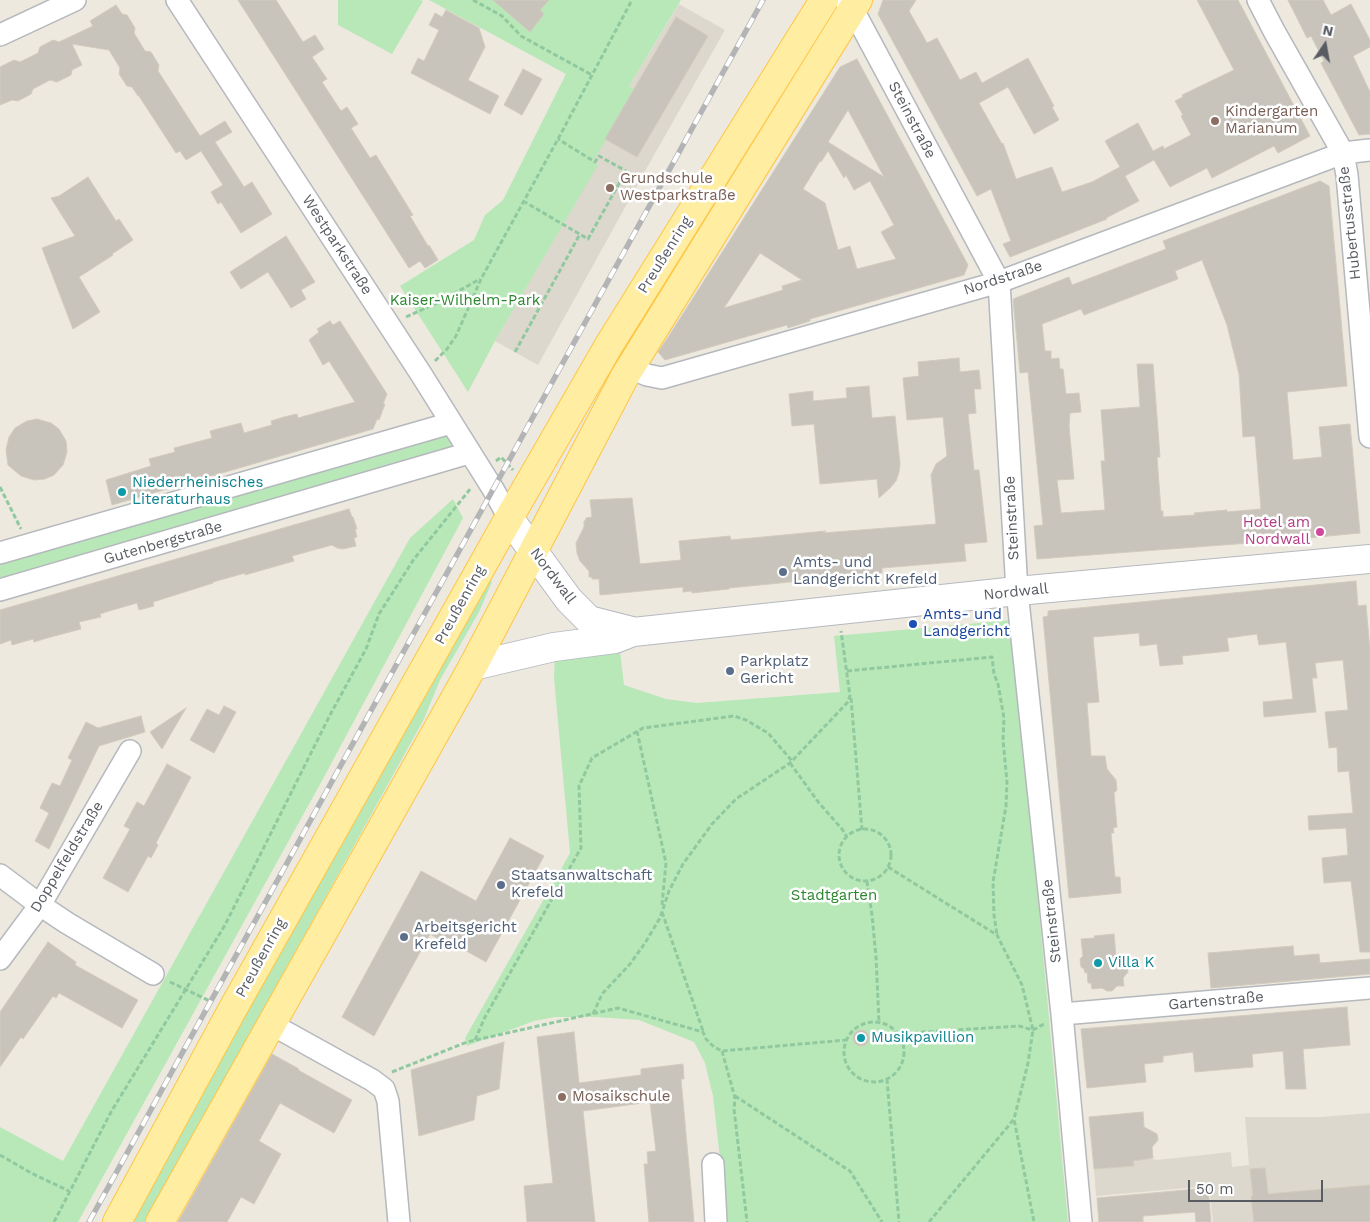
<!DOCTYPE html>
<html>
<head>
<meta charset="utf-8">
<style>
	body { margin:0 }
	#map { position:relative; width:1370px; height:1222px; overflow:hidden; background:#ede9de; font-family:"Work Sans",sans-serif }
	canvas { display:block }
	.north { position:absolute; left:1300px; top:20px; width:50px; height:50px; -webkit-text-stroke:4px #fff; paint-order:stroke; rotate:12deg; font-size:14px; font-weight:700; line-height:20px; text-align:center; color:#585c62 }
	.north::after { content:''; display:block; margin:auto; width:18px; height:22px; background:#585c62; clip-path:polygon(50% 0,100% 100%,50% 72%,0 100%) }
	.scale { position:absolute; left:1188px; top:1180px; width:135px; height:22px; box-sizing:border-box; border:2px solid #585c62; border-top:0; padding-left:6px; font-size:15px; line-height:18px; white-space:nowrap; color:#585c62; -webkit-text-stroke:4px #fff; paint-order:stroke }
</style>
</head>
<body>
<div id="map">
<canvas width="1370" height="1222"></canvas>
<div class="north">N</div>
<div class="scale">50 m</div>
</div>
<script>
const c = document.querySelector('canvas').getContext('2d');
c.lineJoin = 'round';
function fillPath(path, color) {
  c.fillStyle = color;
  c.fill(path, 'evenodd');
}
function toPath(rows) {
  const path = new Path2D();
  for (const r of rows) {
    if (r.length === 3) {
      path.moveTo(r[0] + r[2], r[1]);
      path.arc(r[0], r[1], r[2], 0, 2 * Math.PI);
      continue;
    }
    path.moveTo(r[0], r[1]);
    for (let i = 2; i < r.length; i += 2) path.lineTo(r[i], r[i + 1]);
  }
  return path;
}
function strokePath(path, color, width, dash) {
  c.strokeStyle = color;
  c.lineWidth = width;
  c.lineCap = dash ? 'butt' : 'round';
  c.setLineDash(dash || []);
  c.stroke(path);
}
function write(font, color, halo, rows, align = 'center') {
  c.font = font + ' "Work Sans",sans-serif';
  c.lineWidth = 5;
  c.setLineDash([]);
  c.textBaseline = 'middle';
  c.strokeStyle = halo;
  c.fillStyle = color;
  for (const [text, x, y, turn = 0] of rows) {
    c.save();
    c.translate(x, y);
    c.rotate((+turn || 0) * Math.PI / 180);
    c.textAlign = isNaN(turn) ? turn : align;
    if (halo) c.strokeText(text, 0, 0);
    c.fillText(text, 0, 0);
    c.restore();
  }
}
const education = toPath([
	[679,4,725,30,649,164,538,365,495,341,597,165,592,162,634,89,629,86],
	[1370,1113,1370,1222,1213,1222,1209,1186,1096,1196,1094,1169,1134,1166,1133,1161,1147,1158,1157,1160,1231,1152,1232,1167,1249,1165,1245,1117,1321,1117]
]);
const green = toPath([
	[338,0,420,0,423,1,392,54,338,25],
	[429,0,681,0,629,86,635,89,593,162,598,165,495,341,468,392,400,286,474,240,485,215,503,200,566,74],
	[831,10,837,18,611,376,606,370],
	[446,434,456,452,0,584,0,564],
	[453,499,463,518,324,777,78,1222,0,1222,0,1127,63,1161,410,538],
	[488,575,492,582,479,612,440,680,424,719,146,1222,128,1222],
	[1012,620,1068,1222,727,1222,713,1096,705,1063,694,1042,639,1020,596,1017,555,1017,534,1021,467,1046,465,1038,570,853,554,678,555,656,620,651,624,685,666,699,697,703,840,692,834,636]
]);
const building = toPath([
	[238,0,276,0,303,42,315,35,324,49,312,57,327,79,322,82,341,111,347,107,358,124,351,128,370,158,376,155,413,215,410,216,428,246,429,245,438,260,425,268,420,261,409,268,238,0],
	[493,0,549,0,540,10,544,14,530,32,493,0],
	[883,0,916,0,909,11,927,43,937,38,960,80,976,72,982,83,1028,58,1054,106,1052,107,1059,120,1034,134,1008,87,979,103,1002,144,1003,143,1016,179,1052,167,1062,192,1092,182,1120,167,1105,141,1138,123,1153,151,1163,146,1164,149,1191,135,1181,116,1183,115,1175,101,1183,97,1182,95,1234,70,1197,0,1238,0,1310,136,1278,153,1274,146,1212,178,1207,168,1170,187,1154,160,1125,176,1139,201,1106,218,1107,219,1010,257,1003,244,1011,241,991,189,977,196,878,14,883,0],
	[1288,0,1323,0,1331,15,1351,4,1370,40,1370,47,1353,56,1370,92,1370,134,1359,135,1321,63,1324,61,1311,36,1307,38,1288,0],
	[116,5,122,14,127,15,135,28,134,33,145,51,151,52,159,65,158,71,200,136,225,121,232,132,215,142,244,187,252,182,272,214,241,233,221,202,218,204,211,192,223,185,201,151,186,160,180,151,176,153,139,96,138,96,132,87,127,86,119,74,120,68,109,50,72,44,82,65,72,70,71,75,57,82,50,80,33,89,31,94,18,101,12,100,0,105,0,67,14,60,20,62,38,53,40,47,53,40,59,42,93,26,90,21,116,5],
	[446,10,479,28,485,47,468,80,499,96,490,114,411,73,418,58,424,61,439,30,429,25,435,13,442,17,446,10],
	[676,17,708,36,637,157,605,139,676,17],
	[857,59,968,265,964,275,810,319,810,321,788,328,787,325,665,360,658,352,667,339,840,67,857,59],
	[848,110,884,177,828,142,848,110],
	[828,151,844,178,846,175,854,190,870,181,894,225,881,232,896,259,857,269,850,246,838,250,825,203,803,189,820,161,821,162,828,151],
	[760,253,802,280,782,286,783,290,724,308,760,253],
	[523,69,542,79,522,115,504,105,523,69],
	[88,177,116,221,119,219,133,240,112,254,113,255,79,277,100,312,73,329,42,248,75,236,51,198,59,196,88,177],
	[1320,181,1329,186,1347,386,1287,392,1293,460,1322,457,1319,427,1350,424,1360,533,1276,541,1037,559,1034,526,1043,525,1028,372,1020,373,1013,299,1069,277,1072,285,1166,249,1163,241,1320,181],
	[1202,260,1227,325,1239,374,1243,437,1255,436,1261,509,1227,512,1227,510,1194,513,1195,515,1163,517,1163,511,1161,511,1157,457,1160,457,1153,364,1137,364,1140,407,1101,410,1105,461,1101,461,1105,510,1061,513,1057,480,1074,479,1069,426,1070,413,1081,412,1079,393,1066,394,1063,369,1060,369,1059,358,1051,359,1051,351,1045,351,1042,324,1081,309,1084,315,1178,279,1175,271,1202,260],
	[286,236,315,282,301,290,306,299,291,308,268,272,241,289,230,272,286,236],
	[330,321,333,325,340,321,387,394,383,404,385,404,379,420,377,419,373,429,112,505,106,480,151,466,149,459,175,452,174,448,212,438,210,431,241,423,244,433,272,425,271,421,284,417,297,414,298,418,355,402,329,361,323,365,309,340,319,332,317,329,330,321],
	[959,358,960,372,979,370,981,389,974,389,976,413,968,414,974,470,979,470,987,542,964,544,966,561,882,568,882,573,729,588,729,589,692,593,692,591,683,592,683,587,600,595,599,579,592,579,592,577,589,577,589,571,580,561,577,553,576,543,584,527,584,521,586,520,586,518,592,517,590,500,632,498,640,564,681,560,679,541,730,536,731,540,826,531,823,533,936,524,931,475,936,464,947,456,943,417,907,420,903,378,919,376,918,362,959,358],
	[869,386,872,418,895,416,900,464,899,472,896,481,890,488,879,498,877,479,820,484,814,424,792,426,789,394,813,391,813,401,847,398,846,388,869,386],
	[37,419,51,423,59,429,66,441,67,452,63,465,54,475,45,479,34,480,21,476,8,465,6,450,9,437,15,428,27,421,37,419],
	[349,509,352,517,353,517,357,529,355,529,357,537,354,538,356,546,343,549,337,548,332,545,292,556,294,561,245,575,245,573,213,582,213,583,153,602,154,606,139,610,137,603,109,611,100,614,101,617,79,622,81,629,47,638,34,642,33,639,12,645,11,640,0,644,0,610,349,509],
	[1356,581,1358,606,1366,605,1370,651,1370,952,1360,952,1351,881,1324,883,1322,858,1348,855,1346,828,1309,830,1308,816,1353,813,1349,771,1338,772,1337,747,1329,748,1325,712,1348,710,1343,660,1315,663,1317,678,1312,678,1316,712,1264,717,1263,702,1293,699,1286,642,1259,645,1257,634,1227,638,1229,651,1182,656,1183,664,1160,666,1157,644,1140,646,1139,633,1093,637,1099,702,1087,703,1091,756,1105,756,1107,769,1116,780,1117,790,1114,793,1117,827,1113,828,1114,833,1111,833,1115,877,1120,877,1121,893,1069,898,1043,617,1048,616,1048,611,1356,581],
	[224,706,236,712,214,753,190,740,207,709,219,715,224,706],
	[186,708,162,749,150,732,186,708],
	[141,716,145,732,99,746,49,849,35,841,49,813,40,808,52,783,60,786,72,760,68,758,86,722,98,728,141,716],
	[167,764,191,777,156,843,158,845,151,858,148,856,128,892,103,878,130,829,124,826,137,802,144,806,167,764],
	[510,838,544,856,486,962,452,943,451,946,430,934,374,1036,342,1017,421,871,476,901,510,838],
	[1114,934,1116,956,1127,966,1128,972,1123,978,1124,986,1117,986,1112,991,1107,991,1102,988,1092,989,1091,983,1088,983,1087,972,1085,973,1084,969,1081,967,1080,959,1083,956,1081,939,1095,938,1094,936,1114,934],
	[48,942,76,962,75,965,138,1000,122,1028,59,993,56,998,53,996,23,1039,21,1037,0,1067,0,1012,48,942],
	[1293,946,1294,956,1319,954,1320,963,1370,959,1370,974,1211,988,1208,953,1293,946],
	[1347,1007,1350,1045,1303,1049,1306,1089,1286,1089,1283,1051,1252,1054,1253,1067,1195,1072,1193,1052,1163,1056,1163,1062,1144,1064,1146,1082,1087,1088,1081,1029,1347,1007],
	[861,1038,8],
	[574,1032,579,1083,641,1075,641,1069,683,1064,684,1079,681,1079,694,1222,649,1222,644,1164,648,1164,647,1152,656,1151,650,1102,583,1111,595,1222,527,1222,524,1186,553,1183,537,1037,574,1032],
	[504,1042,499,1089,477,1096,474,1120,419,1136,411,1070,504,1042],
	[272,1054,299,1069,298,1070,352,1100,334,1133,280,1103,259,1141,281,1154,254,1204,241,1197,227,1222,178,1222,272,1054],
	[1143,1112,1144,1127,1157,1134,1158,1140,1152,1147,1153,1158,1133,1161,1134,1166,1094,1169,1089,1117,1143,1112],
	[1265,1168,1268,1194,1370,1185,1370,1222,1254,1222,1251,1196,1253,1196,1250,1169,1265,1168],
	[1208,1188,1211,1222,1196,1222,1195,1212,1143,1216,1143,1222,1099,1222,1097,1198,1208,1188]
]);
const path = toPath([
	[473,0,502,16,521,36,592,75],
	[523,201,588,239,626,171,599,156,595,162,558,139],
	[406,317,439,302,480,279],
	[515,352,580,234],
	[435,361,447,349,456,336,481,279,558,139,632,0],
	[496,461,501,457,513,470],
	[0,487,21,529],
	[847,671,992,657,994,674,998,684,1004,718,1003,740,1007,782,1006,806,993,882,994,915,997,935],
	[851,698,862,830],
	[637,731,666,863,662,905],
	[790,763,819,803,842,829,847,837],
	[865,855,26],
	[888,867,997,935,1022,985,1033,1030,1028,1063,1014,1119],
	[867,881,872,915,876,957,879,1022],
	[662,912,703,1031],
	[170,982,212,1002],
	[593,1014,602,994,630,964,645,943,660,918,669,891,683,864,712,824,736,799,790,763,847,703,850,696,841,631],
	[874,1052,30],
	[899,1036,908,1033,1019,1026,1033,1030,1044,1024],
	[475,1040,485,1017,581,848,579,786,592,758,643,728,734,716,746,720,768,733,792,761],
	[722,1051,735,1098,734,1109,747,1222],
	[392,1072,467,1042,618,1008,703,1032,706,1039,714,1047,722,1051,846,1040],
	[887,1079,899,1222],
	[735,1096,850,1171,882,1222],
	[0,1155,31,1173,69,1191],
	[54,1222,111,1112,225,925,330,715,366,649,379,614,414,559,471,488],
	[929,1222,1014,1119,1034,1222]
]);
const street = toPath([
	[177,0,421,374,493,489,509,518],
	[845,0,852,8,999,282,1017,591,1062,1014,1081,1222],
	[1258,0,1274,31,1343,153,1347,175,1370,437],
	[0,35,75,0],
	[630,368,647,375,662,378,999,282,1343,153,1370,150],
	[0,553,451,423],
	[0,590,469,453],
	[0,875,40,905,67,923,153,974],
	[0,959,40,905,130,751],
	[1062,1014,1370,988],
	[271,1024,372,1080,384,1089,388,1101,399,1222],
	[713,1164,716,1222]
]);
const secondary = toPath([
	[509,518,569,600,589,620,632,631],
	[473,666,554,647,615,639,633,632,1017,591,1370,559]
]);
const primary = toPath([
	[117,1222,231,1012,509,518,609,345,824,0],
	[160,1222,473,666,625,376,858,0]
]);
const rail = toPath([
	[89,1222,763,0]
]);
const markers = [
	[1215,121,5,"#8d6e63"],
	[610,188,5,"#8d6e63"],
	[122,492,5,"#0f9aa8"],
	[1320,532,5,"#d1479c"],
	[783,572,5,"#5c6f8a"],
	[913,624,5,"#1a4fb4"],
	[730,671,5,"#5c6f8a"],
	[501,885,5,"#5c6f8a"],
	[404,937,5,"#5c6f8a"],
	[1098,963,5,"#0f9aa8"],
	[861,1038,5,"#0f9aa8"],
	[562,1097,5,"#8d6e63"]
];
const educationNames = [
	["Kindergarten",1225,112],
	["Marianum",1225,129],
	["Grundschule",620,179],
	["Westparkstraße",620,196],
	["Mosaikschule",572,1097]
];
const streetNames = [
	["Steinstraße",912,120,62],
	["Hubertusstraße",1350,223,-96],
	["Westparkstraße",337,245,57],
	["Preußenring",665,255,-58],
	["Nordstraße",1003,278,-18],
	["Steinstraße",1012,518,-93],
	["Gutenbergstraße",163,543,-16],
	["Nordwall",553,576,53],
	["Nordwall",1016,592,-6],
	["Preußenring",460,605,-61],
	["Doppelfeldstraße",67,857,-59],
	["Steinstraße",1052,921,-96],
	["Preußenring",261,958,-61],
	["Gartenstraße",1216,1001,-5]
];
const parkNames = [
	["Kaiser-Wilhelm-Park",465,301],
	["Stadtgarten",834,896]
];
const cultureNames = [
	["Niederrheinisches",132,483],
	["Literaturhaus",132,500],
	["Villa K",1108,963],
	["Musikpavillion",871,1038]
];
const hotelNames = [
	["Hotel am",1310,523],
	["Nordwall",1310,540]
];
const serviceNames = [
	["Amts- und",793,563],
	["Landgericht Krefeld",793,580],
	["Parkplatz",740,662],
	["Gericht",740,679],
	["Staatsanwaltschaft",511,876],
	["Krefeld",511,893],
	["Arbeitsgericht",414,928],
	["Krefeld",414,945]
];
const transitNames = [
	["Amts- und",923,615],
	["Landgericht",923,632]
];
fillPath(education, '#dcd8cd');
fillPath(green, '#b9e8b8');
fillPath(building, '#c8c4bc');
strokePath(building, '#d2cbbc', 1);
strokePath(street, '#b5b8bd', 24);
strokePath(secondary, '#b5b9c0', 30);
strokePath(primary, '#ffc645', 30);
strokePath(path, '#90c99f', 3, [5, 2.5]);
strokePath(street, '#fff', 21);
strokePath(secondary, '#fff', 28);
strokePath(primary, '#ffeda1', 28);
strokePath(rail, '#b3b4b5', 5.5);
strokePath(rail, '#fff', 4, [11]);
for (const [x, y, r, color] of markers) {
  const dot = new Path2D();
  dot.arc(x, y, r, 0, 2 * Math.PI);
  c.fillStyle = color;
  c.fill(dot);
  strokePath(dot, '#fff', 2);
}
write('15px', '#785e54', '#fff', educationNames, 'left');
write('15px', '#585c62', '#fff', streetNames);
write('15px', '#2c862e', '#fff', parkNames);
write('15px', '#0d838f', '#fff', cultureNames, 'left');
write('15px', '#b23c85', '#fff', hotelNames, 'right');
write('15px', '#4e5e75', '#fff', serviceNames, 'left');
write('15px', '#164399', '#fff', transitNames, 'left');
</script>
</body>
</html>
